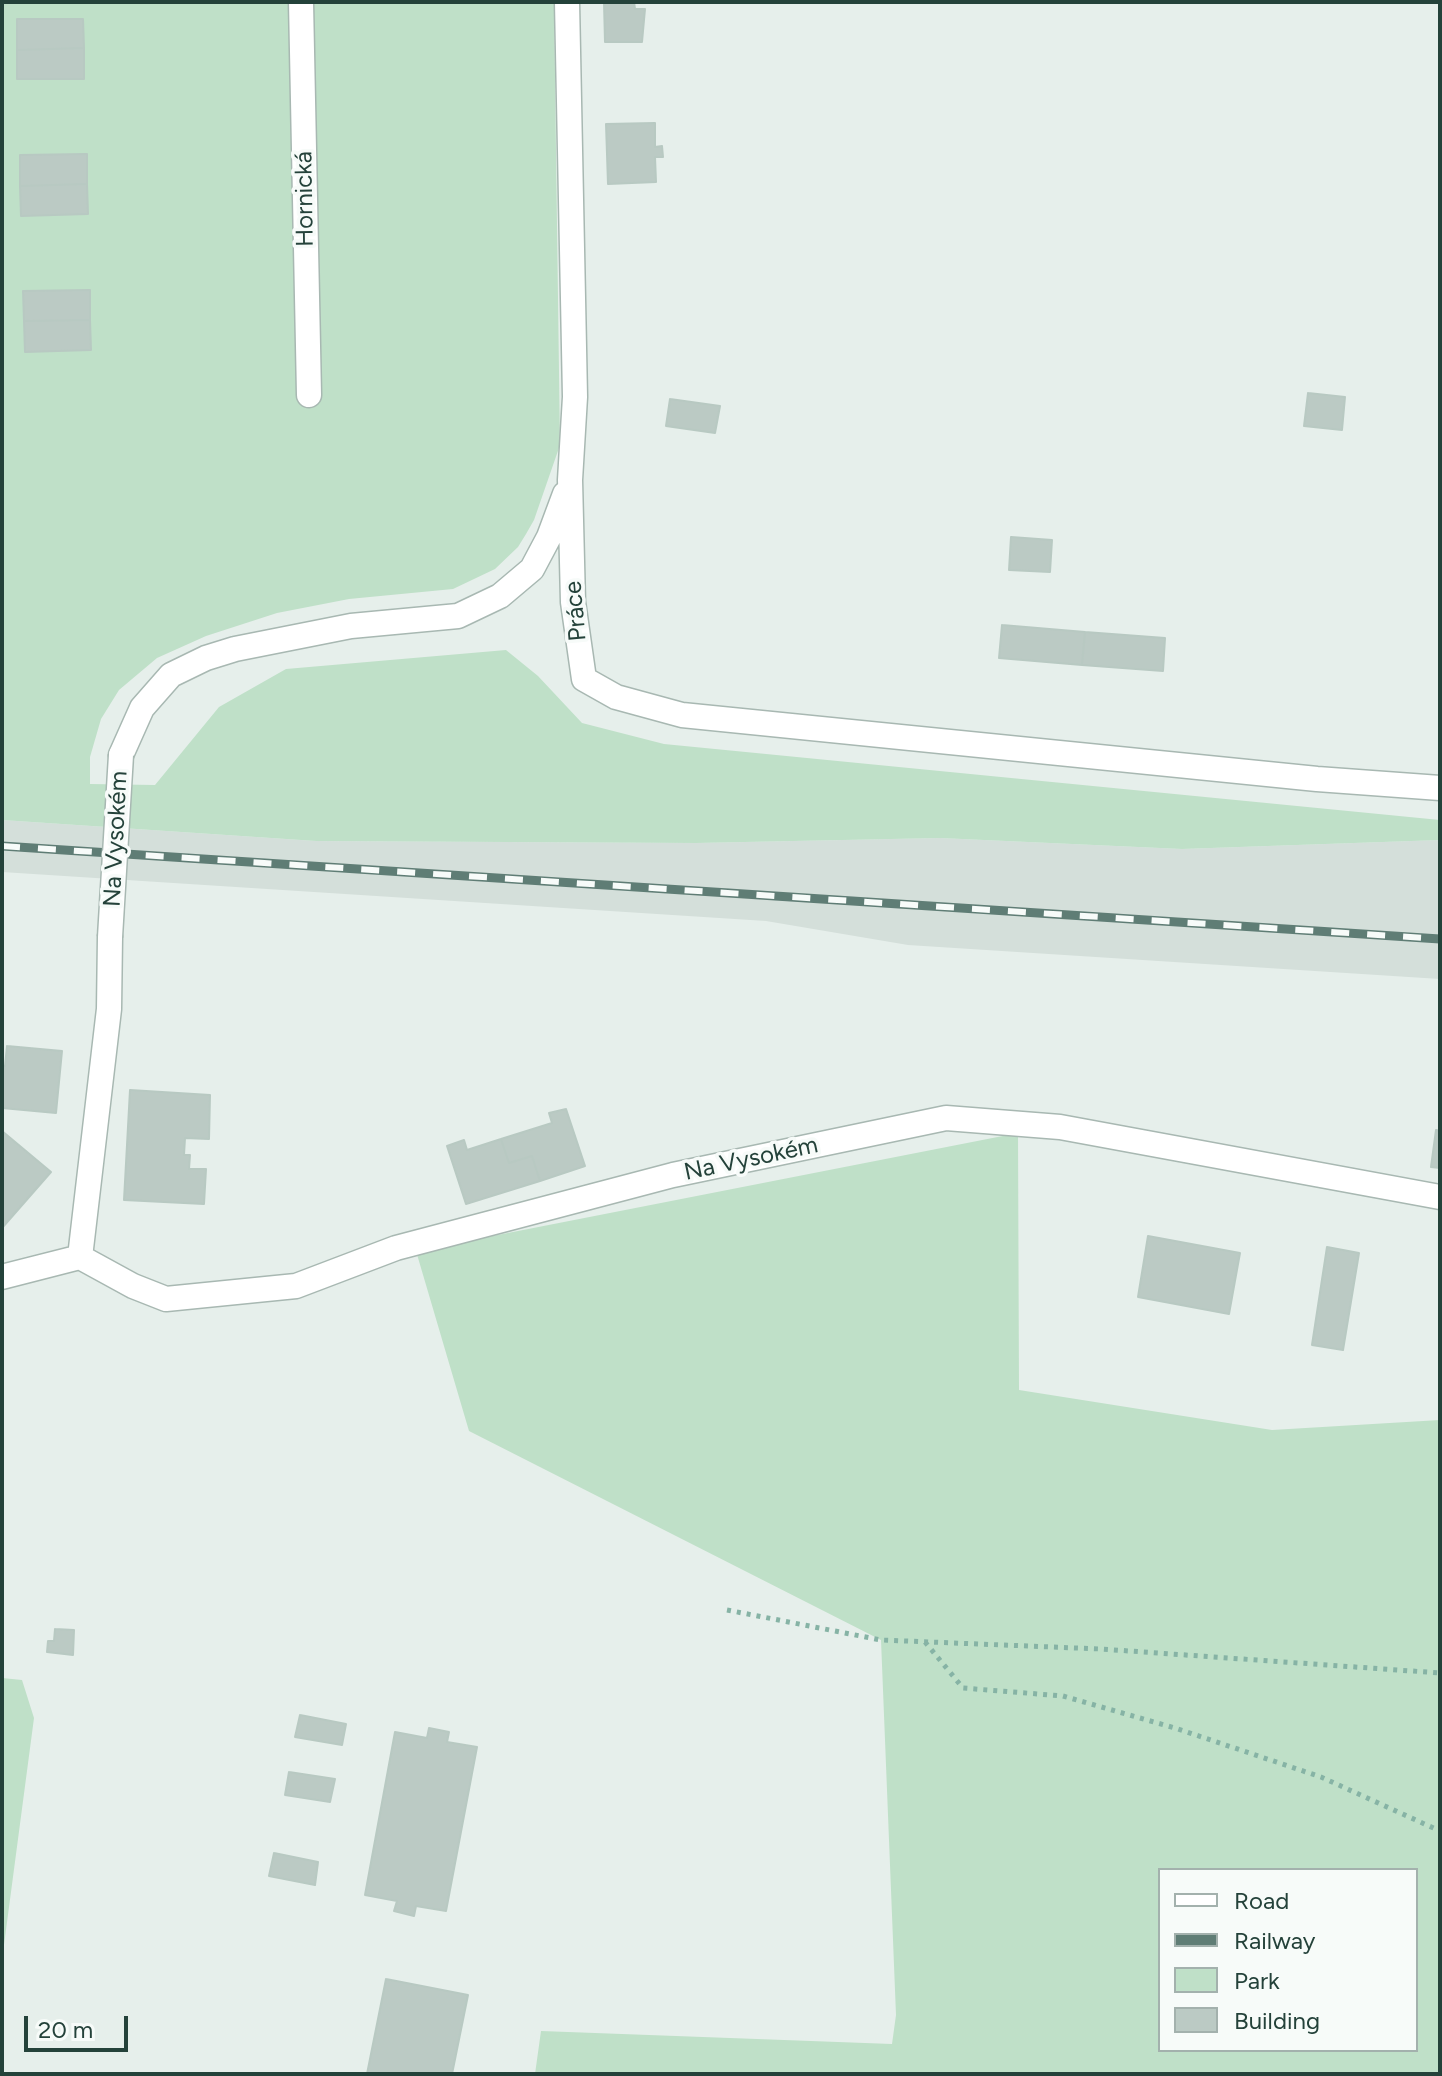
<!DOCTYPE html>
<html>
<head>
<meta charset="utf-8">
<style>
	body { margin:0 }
	#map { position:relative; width:1442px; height:2076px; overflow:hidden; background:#e6efeb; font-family:Figtree,sans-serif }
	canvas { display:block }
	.frame { position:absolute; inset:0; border:4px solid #24423a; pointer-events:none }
	.legend { position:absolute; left:1158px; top:1868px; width:260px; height:184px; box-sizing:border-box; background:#f7fbf9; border:2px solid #a3b1ad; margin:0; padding:10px 14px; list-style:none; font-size:24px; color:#24423a }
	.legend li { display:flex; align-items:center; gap:16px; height:40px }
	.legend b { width:40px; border:2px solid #a3b1ad }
	.scale { position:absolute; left:24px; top:2016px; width:104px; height:36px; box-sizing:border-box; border:4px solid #24423a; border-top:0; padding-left:10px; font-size:24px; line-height:28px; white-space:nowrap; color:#24423a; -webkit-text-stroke:6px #f7fbf9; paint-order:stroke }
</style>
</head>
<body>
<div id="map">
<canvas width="1442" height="2076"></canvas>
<div class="frame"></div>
<ul class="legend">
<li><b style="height:10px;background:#fff"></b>Road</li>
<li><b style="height:10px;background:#5f7d75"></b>Railway</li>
<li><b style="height:22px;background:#bfe0c8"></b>Park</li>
<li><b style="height:22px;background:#bbcac4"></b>Building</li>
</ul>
<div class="scale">20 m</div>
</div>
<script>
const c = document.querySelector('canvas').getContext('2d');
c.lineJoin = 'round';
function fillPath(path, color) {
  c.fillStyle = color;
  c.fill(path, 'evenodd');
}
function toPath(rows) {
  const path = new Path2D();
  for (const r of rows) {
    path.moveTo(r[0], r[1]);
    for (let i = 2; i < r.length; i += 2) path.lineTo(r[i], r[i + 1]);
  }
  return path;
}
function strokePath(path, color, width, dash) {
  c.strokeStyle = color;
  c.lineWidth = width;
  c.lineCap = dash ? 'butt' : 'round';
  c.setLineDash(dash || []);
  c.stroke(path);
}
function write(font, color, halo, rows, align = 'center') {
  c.font = font + ' Figtree,sans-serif';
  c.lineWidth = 7;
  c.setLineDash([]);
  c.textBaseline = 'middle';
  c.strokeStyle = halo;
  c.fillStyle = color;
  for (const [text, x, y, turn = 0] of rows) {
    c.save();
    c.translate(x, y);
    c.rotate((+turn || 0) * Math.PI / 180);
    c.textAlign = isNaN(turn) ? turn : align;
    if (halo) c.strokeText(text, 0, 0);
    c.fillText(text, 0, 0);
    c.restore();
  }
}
const built = toPath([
	[2,820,316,841,696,843,940,838,1182,849,1440,840,1440,979,908,945,766,921,2,872]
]);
const green = toPath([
	[2,2,554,2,560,445,534,520,526,534,518,547,495,569,453,589,349,599,277,613,206,636,157,658,119,690,101,719,90,757,90,784,155,785,219,707,286,669,506,650,538,676,582,723,664,744,1440,820,1440,840,1182,849,940,838,696,843,316,841,2,820],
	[1018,1133,1019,1390,1272,1430,1440,1420,1440,2074,535,2074,541,2031,892,2044,896,2015,881,1640,469,1431,416,1251],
	[1160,1870,1416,1870,1416,2050,1160,2050],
	[2,1678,22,1680,34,1718,2,1960]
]);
const building = toPath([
	[604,2,634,2,635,9,645,9,642,42,605,42,604,2],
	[17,19,83,19,84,48,17,50,17,19],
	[84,48,84,79,17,79,17,50,84,48],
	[655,123,655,147,662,146,663,157,655,157,656,182,608,184,606,124,655,123],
	[87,154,87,184,20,186,20,155,87,154],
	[87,184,88,214,21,216,20,186,87,184],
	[90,290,90,320,24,321,23,291,90,290],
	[90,320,91,350,25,352,24,321,90,320],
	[1308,393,1345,397,1342,430,1304,426,1308,393],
	[670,399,720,406,715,433,666,426,670,399],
	[1011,537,1052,540,1050,572,1009,570,1011,537],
	[1002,625,1085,632,1082,665,999,658,1002,625],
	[1085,632,1165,638,1163,671,1082,665,1085,632],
	[7,1046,62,1051,56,1113,2,1108,2,1066,5,1066,7,1046],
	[130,1090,210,1095,209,1139,185,1138,184,1155,190,1155,189,1169,206,1169,204,1204,124,1200,130,1090],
	[566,1109,585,1166,540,1181,532,1156,509,1163,501,1139,552,1123,549,1113,566,1109],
	[1436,1130,1440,1131,1440,1168,1431,1167,1436,1130],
	[2,1131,51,1172,2,1228,2,1131],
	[501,1139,509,1163,532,1156,540,1181,466,1204,447,1146,464,1140,467,1150,501,1139],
	[1148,1236,1240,1253,1229,1314,1138,1297,1148,1236],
	[1327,1247,1359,1253,1343,1350,1312,1345,1327,1247],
	[55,1629,74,1630,73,1655,47,1652,48,1641,54,1641,55,1629],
	[300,1715,346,1724,342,1745,295,1737,300,1715],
	[429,1728,449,1732,447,1742,477,1747,446,1911,416,1906,414,1916,394,1911,397,1901,365,1895,395,1732,427,1738,429,1728],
	[289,1772,335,1779,330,1802,285,1795,289,1772],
	[274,1853,318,1862,315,1885,269,1876,274,1853],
	[386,1979,468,1995,452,2074,367,2074,386,1979]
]);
const path = toPath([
	[727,1610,881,1640,1101,1649,1440,1673],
	[925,1642,963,1688,1063,1696,1175,1728,1321,1777,1440,1831]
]);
const minor = toPath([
	[301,2,309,395],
	[567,2,575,397,570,480,573,602,584,679,616,697,682,715,1317,779,1440,788],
	[121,755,142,708,171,675,206,658,235,649,351,626,458,616,500,596,532,569,549,537,565,494],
	[80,1257,109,1009,110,937],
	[2,1277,80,1257,133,1286,166,1299,296,1286,396,1248,673,1175,946,1118,1060,1127,1440,1197]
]);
const rail = toPath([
	[2,846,1440,939]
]);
const minorBridge = toPath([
	[110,937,121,755]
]);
const streetNames = [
	["Hornická",305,199,-91],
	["Práce",576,611,-95],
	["Na Vysokém",116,839,-87],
	["Na Vysokém",751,1159,-12]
];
fillPath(built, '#d4dfda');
fillPath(green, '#bfe0c8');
fillPath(building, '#bbcac4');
strokePath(building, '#b8c9c2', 2);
strokePath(minor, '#a8b8b2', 27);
strokePath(path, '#86b3a5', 5, [4, 6]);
strokePath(minor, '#fff', 24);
strokePath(rail, '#5f7d75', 9);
strokePath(rail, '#f7fbf9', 6, [18]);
strokePath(minorBridge, '#a8b8b2', 27, []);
strokePath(minorBridge, '#fff', 24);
write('24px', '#24423a', '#f7fbf9', streetNames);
</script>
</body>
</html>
